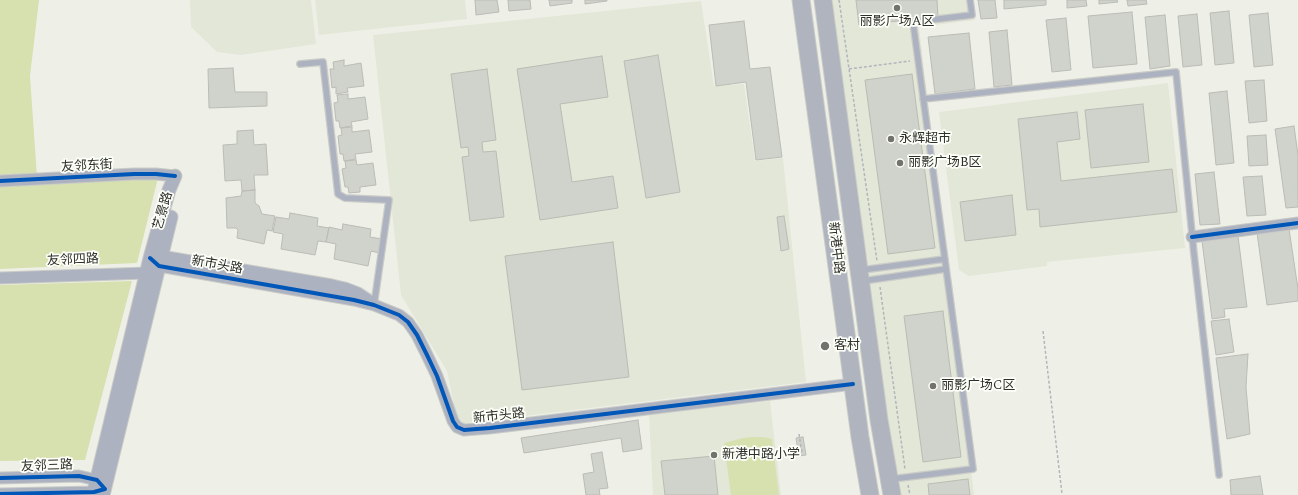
<!DOCTYPE html>
<html>
<head>
<meta charset="utf-8">
<style>
	body { margin:0 }
	canvas { display:block; background:#eef0e8 }
</style>
</head>
<body>
<canvas width="1298" height="495"></canvas>
<script>
const c = document.querySelector('canvas').getContext('2d');
c.lineJoin = 'round';
function fillPath(path, color) {
  c.fillStyle = color;
  c.fill(path, 'evenodd');
}
function toPath(rows) {
  const path = new Path2D();
  for (const r of rows) {
    path.moveTo(r[0], r[1]);
    for (let i = 2; i < r.length; i += 2) path.lineTo(r[i], r[i + 1]);
  }
  return path;
}
function strokePath(path, color, width, dash) {
  c.strokeStyle = color;
  c.lineWidth = width;
  c.lineCap = dash ? 'butt' : 'round';
  c.setLineDash(dash || []);
  c.stroke(path);
}
function write(font, color, halo, rows, align = 'center') {
  c.font = font + ' Spectral,"Noto Sans SC",serif';
  c.lineWidth = 3.5;
  c.setLineDash([]);
  c.textBaseline = 'middle';
  c.strokeStyle = halo;
  c.fillStyle = color;
  for (const [text, x, y, turn = 0] of rows) {
    c.save();
    c.translate(x, y);
    c.rotate((+turn || 0) * Math.PI / 180);
    c.textAlign = isNaN(turn) ? turn : align;
    if (halo) c.strokeText(text, 0, 0);
    c.fillText(text, 0, 0);
    c.restore();
  }
}
const built = toPath([
	[190,0,311,0,316,44,241,55,217,52,191,27],
	[315,0,465,0,467,19,319,35],
	[828,0,973,0,975,20,919,27,974,495,896,495],
	[701,1,714,86,744,84,755,161,783,158,806,382,458,424,447,371,401,295,373,35],
	[1168,83,1185,248,1047,262,1047,266,969,276,959,270,939,112],
	[770,401,781,495,653,495,649,415]
]);
const green = toPath([
	[0,0,39,0,30,76,37,177,0,177],
	[158,178,137,263,0,269,0,185],
	[132,281,85,460,0,461,0,285],
	[751,437,763,437,772,439,779,495,731,495,724,443,743,438]
]);
const building = toPath([
	[475,0,497,0,499,12,476,15,475,0],
	[508,0,530,0,531,9,509,11,508,0],
	[549,0,572,0,572,3,550,6,549,0],
	[585,0,607,0,607,1,585,4,585,0],
	[856,0,937,0,938,17,859,25,856,0],
	[978,0,995,0,997,18,981,19,978,0],
	[1004,0,1046,0,1046,5,1004,9,1004,0],
	[1067,0,1086,0,1087,6,1067,8,1067,0],
	[1099,0,1117,0,1118,2,1099,4,1099,0],
	[1127,0,1146,0,1147,4,1128,6,1127,0],
	[1229,11,1234,63,1215,65,1210,13,1229,11],
	[1132,12,1137,64,1093,68,1088,16,1132,12],
	[1268,13,1273,65,1254,67,1249,15,1268,13],
	[1197,14,1202,65,1183,67,1178,16,1197,14],
	[1165,15,1170,66,1150,69,1145,17,1165,15],
	[1066,18,1071,70,1052,72,1046,20,1066,18],
	[744,21,750,69,770,67,782,157,756,160,746,82,716,86,709,25,744,21],
	[1007,30,1012,85,994,87,989,32,1007,30],
	[969,33,975,89,935,94,928,37,969,33],
	[658,55,680,192,646,198,624,61,658,55],
	[602,56,608,97,560,104,572,182,613,176,618,208,540,220,517,69,602,56],
	[344,60,344,66,361,63,364,86,347,88,348,92,336,94,336,87,332,88,330,69,334,69,333,62,344,60],
	[233,68,235,92,267,92,267,106,209,108,208,69,233,68],
	[487,69,496,140,482,142,483,152,496,151,504,217,470,221,462,157,469,156,468,147,461,148,451,74,487,69],
	[912,74,935,248,888,254,865,80,912,74],
	[1264,80,1267,121,1249,123,1245,81,1264,80],
	[1227,91,1234,163,1216,165,1209,93,1227,91],
	[348,94,348,99,365,97,368,119,351,122,352,126,340,128,339,121,336,121,334,103,338,102,337,95,348,94],
	[1143,104,1149,162,1091,168,1085,110,1143,104],
	[1077,112,1080,139,1057,142,1061,181,1172,169,1177,212,1040,227,1039,209,1027,210,1018,119,1077,112],
	[1294,126,1298,155,1298,207,1286,208,1275,129,1294,126],
	[352,127,352,132,369,130,372,152,355,154,356,159,344,161,343,154,340,154,338,136,342,135,341,128,352,127],
	[253,130,254,145,266,144,268,175,254,175,255,190,242,191,241,180,225,181,223,145,237,144,237,131,253,130],
	[1266,135,1268,165,1249,166,1247,136,1266,135],
	[356,160,357,165,373,163,376,185,360,187,360,192,349,193,348,187,345,187,342,169,346,168,345,161,356,160],
	[1214,172,1220,224,1200,225,1195,174,1214,172],
	[1262,176,1266,215,1247,216,1243,177,1262,176],
	[255,190,255,203,259,206,262,214,275,216,272,231,267,230,264,244,237,238,238,230,236,228,227,228,226,198,241,196,242,191,255,190],
	[1012,195,1016,235,965,241,960,202,1012,195],
	[290,213,318,218,317,226,329,228,326,242,318,241,315,255,281,249,283,234,273,232,276,217,289,219,290,213],
	[784,216,789,249,781,251,777,217,784,216],
	[343,224,371,229,370,237,382,239,379,253,371,251,368,266,334,259,336,244,326,242,329,227,342,230,343,224],
	[1289,229,1298,289,1298,301,1267,305,1257,233,1289,229],
	[1238,236,1247,307,1224,309,1225,317,1212,319,1202,241,1238,236],
	[613,242,629,377,522,390,505,256,613,242],
	[943,311,961,457,923,462,904,316,943,311],
	[1229,319,1234,352,1216,355,1211,321,1229,319],
	[1248,354,1246,387,1250,434,1227,439,1216,358,1248,354],
	[638,420,642,449,623,452,621,438,524,453,521,438,638,420],
	[803,437,806,455,799,456,796,438,803,437],
	[602,452,608,488,599,489,600,495,586,495,583,474,594,472,591,454,602,452],
	[714,456,718,495,665,495,661,461,714,456],
	[1260,476,1263,495,1231,495,1230,480,1260,476],
	[968,479,970,495,929,495,928,484,968,479]
]);
const path = toPath([
	[839,0,877,261],
	[849,69,910,61],
	[880,287,905,469],
	[1043,331,1062,494],
	[799,434,802,453],
	[908,485,910,495]
]);
const service = toPath([
	[300,64,323,62,338,194,345,198,389,200,374,305],
	[923,99,1176,72,1194,254,1219,475],
	[862,270,945,259],
	[863,281,946,269],
	[892,479,973,469,913,22,972,15,970,0]
]);
const minor = toPath([
	[0,181,134,174,156,174,175,176],
	[1192,237,1298,223],
	[153,258,161,256,332,285,345,288,358,293,370,301],
	[154,262,159,266,354,300,374,305,399,315,408,322,417,335,427,355,437,376,453,421,457,427,464,430,490,428,853,384],
	[0,278,147,273],
	[0,478,79,476,97,480,105,489,94,492,0,494]
]);
const tertiary = toPath([
	[93,495,150,258,169,190,175,176],
	[103,495,171,217]
]);
const primary = toPath([
	[801,0,860,437,870,495],
	[823,0,879,420,892,495]
]);
const cycleway = toPath([
	[0,181,134,174,156,174,175,176],
	[1192,237,1298,223],
	[150,258,159,266,354,300,374,305,399,315,408,322,417,335,427,355,437,376,453,421,457,427,464,430,490,428,853,384],
	[0,478,79,476,97,480,105,489,94,492,0,494]
]);
const markers = [
	[897,8,4,"#71736c"],
	[891,139,4,"#71736c"],
	[900,163,4,"#71736c"],
	[825,346,5,"#71736c"],
	[933,386,4,"#71736c"],
	[714,455,4,"#71736c"]
];
const poiNames = [
	["丽影广场A区",897,22,"center"],
	["永辉超市",899,139],
	["丽影广场B区",908,163],
	["客村",834,346],
	["丽影广场C区",941,386],
	["新港中路小学",722,455]
];
const streetNames = [
	["友邻东街",87,167,-3],
	["艺景路",164,211,-74],
	["新港中路",835,248,83],
	["友邻四路",73,261,-2],
	["新市头路",217,266,10],
	["新市头路",499,417,-6],
	["友邻三路",47,467,-2]
];
fillPath(built, '#e3e7d7');
fillPath(green, '#d7e0af');
fillPath(building, '#d0d2cc');
strokePath(building, '#babcb5', 1);
strokePath(service, '#cbccc7', 8);
strokePath(minor, '#cbccc7', 13);
strokePath(tertiary, '#cbccc7', 15);
strokePath(primary, '#cbccc7', 19);
strokePath(path, '#b2b5bc', 1.5, [3, 2]);
strokePath(service, '#adb2c0', 5.5);
strokePath(minor, '#adb2c0', 11);
strokePath(tertiary, '#adb2c0', 13);
strokePath(primary, '#afb4bf', 17);
strokePath(cycleway, '#0057b8', 4);
for (const [x, y, r, color] of markers) {
  const dot = new Path2D();
  dot.arc(x, y, r, 0, 2 * Math.PI);
  c.fillStyle = color;
  c.fill(dot);
  strokePath(dot, '#fdfff9', 1.5);
}
write('13px', '#2e2f2a', '#fdfff9', poiNames, 'left');
write('13px', '#2e2f2a', '#fdfff9', streetNames);
</script>
</body>
</html>
